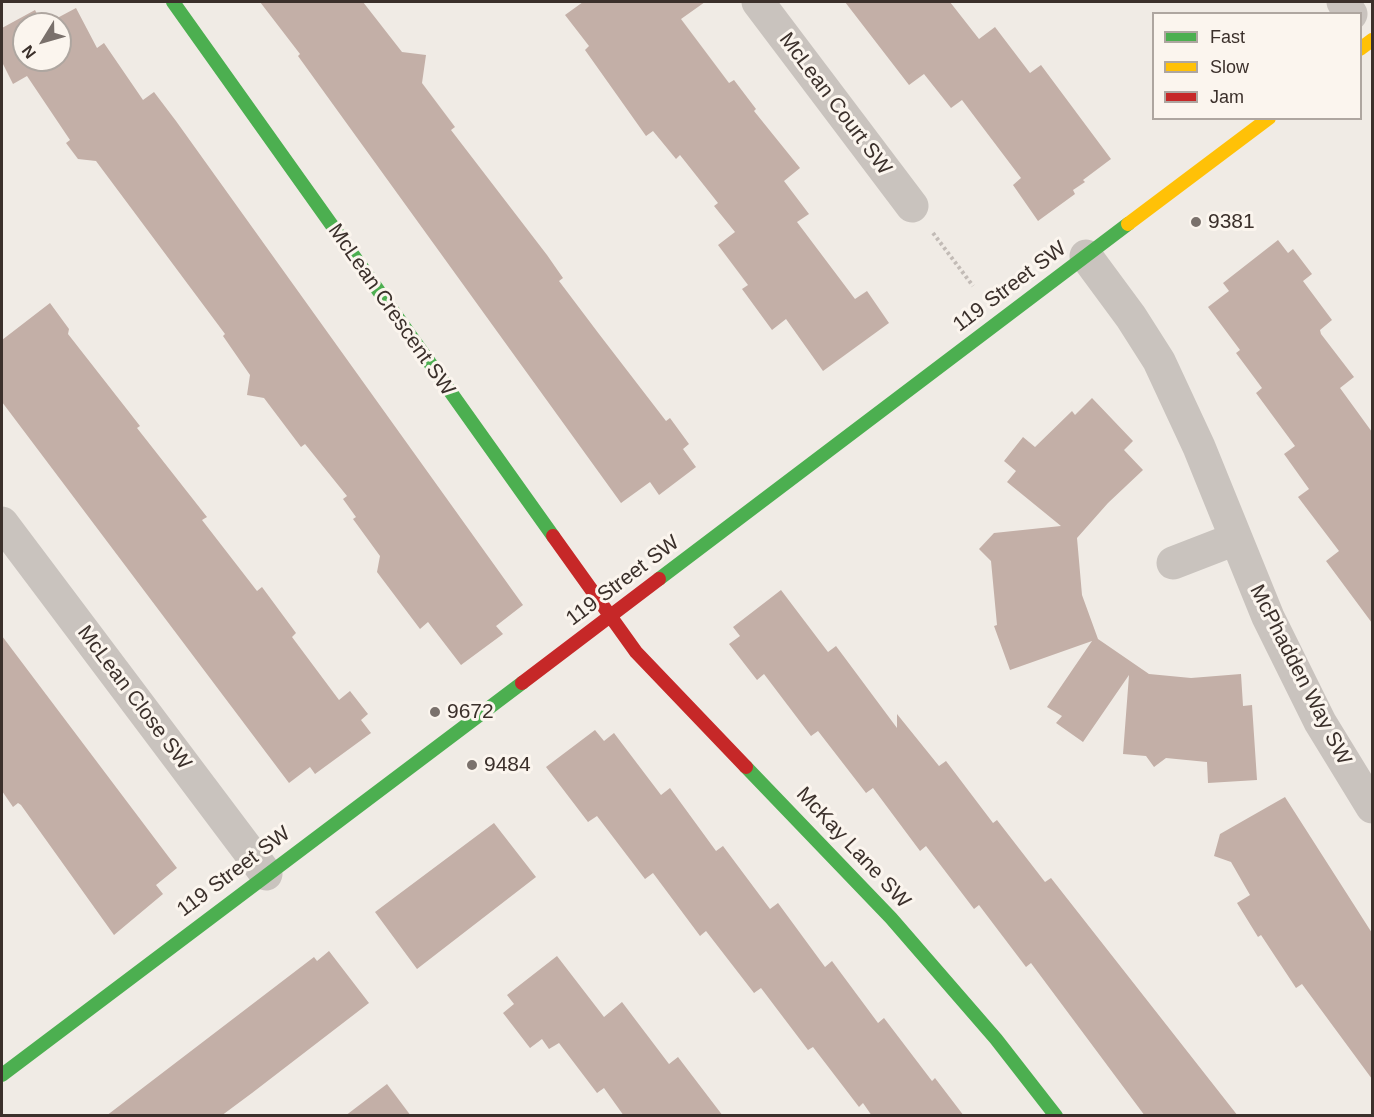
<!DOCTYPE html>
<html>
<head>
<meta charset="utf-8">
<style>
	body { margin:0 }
	#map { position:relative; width:1374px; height:1117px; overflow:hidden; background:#f0ebe5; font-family:Helvetica,sans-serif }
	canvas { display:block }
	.frame { position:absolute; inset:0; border:3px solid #3b302b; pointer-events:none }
	.legend { position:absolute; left:1152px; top:12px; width:210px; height:108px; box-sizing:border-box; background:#fbf5ee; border:2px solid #aea6a0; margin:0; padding:8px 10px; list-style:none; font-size:18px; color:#3b302b }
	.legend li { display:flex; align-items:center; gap:12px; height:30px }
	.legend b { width:30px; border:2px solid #aea6a0 }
	.north { position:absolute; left:12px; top:12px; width:60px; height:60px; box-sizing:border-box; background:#fbf5ee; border:2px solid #aea6a0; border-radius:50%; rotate:233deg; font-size:16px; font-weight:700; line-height:24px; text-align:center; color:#3b302b }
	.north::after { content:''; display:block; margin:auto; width:21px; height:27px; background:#7a716c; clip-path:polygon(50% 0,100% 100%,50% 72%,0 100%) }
</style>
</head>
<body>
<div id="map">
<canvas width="1374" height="1117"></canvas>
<div class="frame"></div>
<ul class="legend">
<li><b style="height:8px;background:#4caf50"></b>Fast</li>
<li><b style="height:8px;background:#ffc107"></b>Slow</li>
<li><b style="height:8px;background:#c62828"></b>Jam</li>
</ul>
<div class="north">N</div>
</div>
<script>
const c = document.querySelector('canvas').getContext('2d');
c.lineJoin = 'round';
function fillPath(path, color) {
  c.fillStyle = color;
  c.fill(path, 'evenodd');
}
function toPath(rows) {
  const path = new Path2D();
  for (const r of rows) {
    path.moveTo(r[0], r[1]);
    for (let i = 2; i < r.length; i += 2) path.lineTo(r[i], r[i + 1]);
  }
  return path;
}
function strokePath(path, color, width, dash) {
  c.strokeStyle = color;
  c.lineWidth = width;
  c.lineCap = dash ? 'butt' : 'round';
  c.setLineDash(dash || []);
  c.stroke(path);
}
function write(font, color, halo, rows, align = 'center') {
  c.font = font + ' Helvetica,sans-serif';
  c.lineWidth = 6;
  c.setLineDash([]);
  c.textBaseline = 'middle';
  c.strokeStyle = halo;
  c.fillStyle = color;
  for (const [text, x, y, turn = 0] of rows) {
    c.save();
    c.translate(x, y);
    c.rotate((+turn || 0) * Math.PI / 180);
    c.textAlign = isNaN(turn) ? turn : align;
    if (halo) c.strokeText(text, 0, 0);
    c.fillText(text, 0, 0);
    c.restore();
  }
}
const building = toPath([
	[260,2,363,2,402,52,426,55,422,83,455,127,451,130,547,255,563,278,559,281,599,334,666,421,670,418,689,444,683,449,696,467,659,495,650,482,621,503,298,56,300,54],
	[583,2,705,2,681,19,729,83,734,80,756,109,754,111,800,168,784,181,809,214,797,222,855,299,867,291,889,323,823,371,786,319,772,330,742,289,748,285,718,245,735,232,714,206,718,203,680,155,676,159,653,131,646,136,585,50,589,46,565,15],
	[845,2,950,2,979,39,995,27,1030,73,1041,65,1111,159,1083,180,1085,182,1073,190,1075,194,1038,221,1013,185,1021,178,962,100,951,108,924,74,909,85],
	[76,8,97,48,104,43,143,100,154,92,176,121,523,605,496,626,503,634,461,665,428,622,420,629,377,572,380,556,353,519,356,517,343,499,347,496,305,444,301,447,264,398,247,395,250,375,223,336,225,334,96,161,78,159,66,143,70,140,27,76,13,84,2,62,2,28,35,10,42,24,24,24,24,60,60,60,60,24,46,24],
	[1278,240,1288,253,1293,249,1312,274,1303,281,1332,320,1320,330,1321,334,1354,377,1340,388,1372,432,1372,623,1326,561,1339,551,1298,497,1309,489,1284,454,1295,446,1256,393,1262,388,1236,353,1240,350,1208,307,1229,291,1223,283],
	[50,303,69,329,68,334,140,426,137,428,207,517,202,520,257,591,262,587,296,633,292,637,339,700,350,691,368,714,361,720,371,733,315,774,310,767,289,783,2,402,2,340],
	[1092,398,1133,441,1124,450,1143,470,1108,503,1077,538,1082,595,1098,639,1149,674,1191,678,1241,674,1243,706,1252,705,1257,780,1208,783,1207,762,1166,758,1154,767,1146,756,1123,754,1129,675,1083,742,1056,723,1062,716,1047,707,1092,641,1010,670,994,626,997,625,991,561,979,549,994,533,1061,526,1007,482,1016,471,1004,461,1023,437,1035,447,1072,411,1075,415],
	[781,590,828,652,836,646,897,728,897,714,939,766,946,761,993,823,997,820,1045,882,1051,878,1238,1116,1145,1116,1031,963,1026,967,979,905,974,909,926,846,920,851,873,788,866,793,818,731,811,736,764,674,757,680,729,644,740,636,733,627],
	[2,636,177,868,156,885,163,894,114,935,21,805,18,803,13,807,2,791],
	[595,730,604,741,614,733,661,795,670,788,716,851,723,846,770,909,778,903,825,967,832,961,878,1023,884,1018,932,1081,935,1078,964,1116,872,1116,863,1103,859,1107,813,1047,808,1050,761,988,754,993,706,931,700,936,653,873,645,879,597,816,588,822,546,767],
	[1285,797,1372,933,1372,1079,1302,984,1296,988,1261,935,1258,937,1237,903,1250,895,1231,862,1214,856,1220,834],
	[494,823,536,877,417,969,375,912],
	[329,951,369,1003,252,1093,221,1116,106,1116,314,957,317,961],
	[557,956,604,1017,622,1002,669,1064,678,1057,723,1116,624,1116,604,1088,597,1093,559,1043,549,1049,542,1039,530,1048,503,1013,514,1004,507,995],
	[387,1084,411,1116,345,1116]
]);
const path = toPath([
	[933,233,973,286]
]);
const street = toPath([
	[758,2,912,206],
	[1343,2,1351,14],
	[1086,256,1131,317,1159,361,1199,447,1268,617,1320,722,1372,807],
	[2,523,266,874],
	[1173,563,1235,539]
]);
const fast = toPath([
	[173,2,553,536],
	[659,579,1128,224],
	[746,767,891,918,996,1039,1056,1116],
	[2,1075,522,683]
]);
const slow = toPath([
	[1360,49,1372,40],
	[1128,224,1269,118]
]);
const jam = toPath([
	[553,536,636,652,746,767],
	[522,683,659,579]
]);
const markers = [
	[1196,222,6,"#7a716c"],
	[435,712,6,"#7a716c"],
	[472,765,6,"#7a716c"]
];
const streetNames = [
	["McLean Court SW",835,104,53],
	["119 Street SW",1010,287,-37],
	["McLean Crescent SW",391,310,55],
	["119 Street SW",623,581,-37],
	["McPhadden Way SW",1300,675,63],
	["McLean Close SW",134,698,53],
	["McKay Lane SW",853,848,47],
	["119 Street SW",234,872,-37]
];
const poiNames = [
	["9381",1208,222],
	["9672",447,712],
	["9484",484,765]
];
fillPath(building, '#c3afa7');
strokePath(path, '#c2bbb6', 4, [3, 3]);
strokePath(street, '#c9c3be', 33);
strokePath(fast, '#4caf50', 14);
strokePath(slow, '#ffc107', 14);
strokePath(jam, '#c62828', 14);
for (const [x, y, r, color] of markers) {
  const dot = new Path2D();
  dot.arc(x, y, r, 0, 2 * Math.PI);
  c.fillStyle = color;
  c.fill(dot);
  strokePath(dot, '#fbf5ee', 2);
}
write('21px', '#3b302b', '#fbf5ee', streetNames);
write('21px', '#3b302b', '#fbf5ee', poiNames, 'left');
</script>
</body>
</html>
